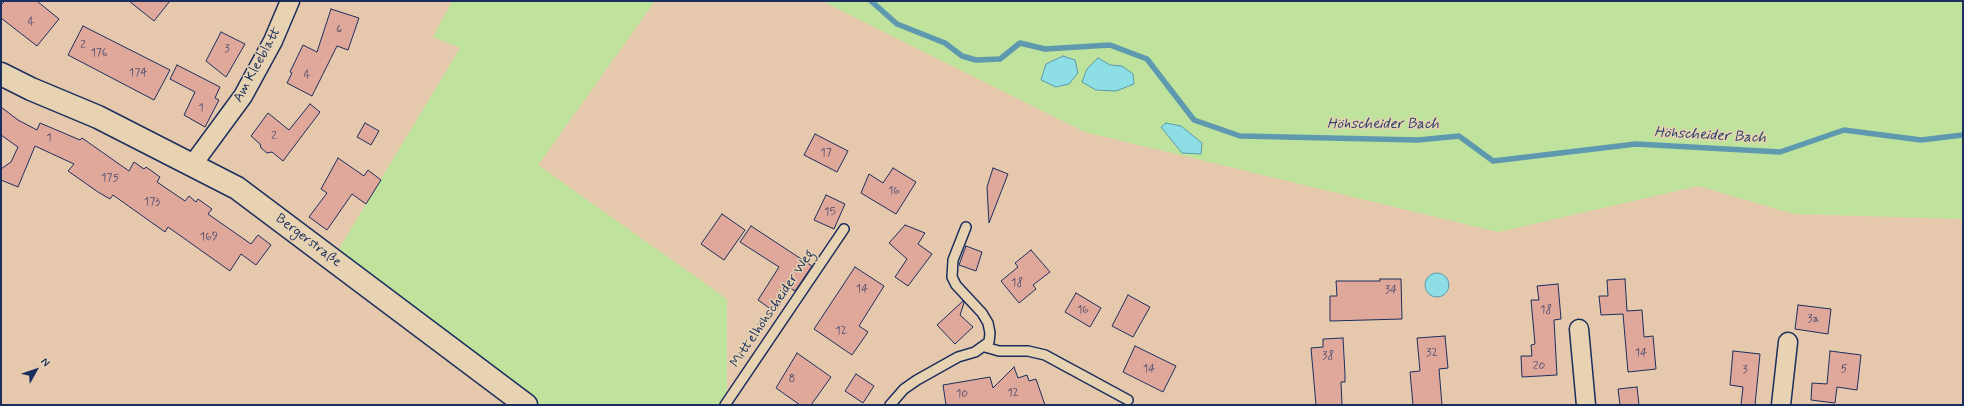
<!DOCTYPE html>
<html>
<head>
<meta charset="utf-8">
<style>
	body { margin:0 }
	#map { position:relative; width:1964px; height:406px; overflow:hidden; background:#e6c9ad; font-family:Mynerve,sans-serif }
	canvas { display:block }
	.frame { position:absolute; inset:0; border:2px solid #1b2f5e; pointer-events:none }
	.north { position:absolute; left:16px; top:350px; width:40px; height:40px; -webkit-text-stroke:3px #e7d2b1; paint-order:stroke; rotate:50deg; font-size:11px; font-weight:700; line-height:16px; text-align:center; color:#1b2f5e }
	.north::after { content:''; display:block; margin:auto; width:14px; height:18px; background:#1b2f5e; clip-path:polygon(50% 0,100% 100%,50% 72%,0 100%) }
</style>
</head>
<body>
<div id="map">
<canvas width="1964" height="406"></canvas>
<div class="frame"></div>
<div class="north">N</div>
</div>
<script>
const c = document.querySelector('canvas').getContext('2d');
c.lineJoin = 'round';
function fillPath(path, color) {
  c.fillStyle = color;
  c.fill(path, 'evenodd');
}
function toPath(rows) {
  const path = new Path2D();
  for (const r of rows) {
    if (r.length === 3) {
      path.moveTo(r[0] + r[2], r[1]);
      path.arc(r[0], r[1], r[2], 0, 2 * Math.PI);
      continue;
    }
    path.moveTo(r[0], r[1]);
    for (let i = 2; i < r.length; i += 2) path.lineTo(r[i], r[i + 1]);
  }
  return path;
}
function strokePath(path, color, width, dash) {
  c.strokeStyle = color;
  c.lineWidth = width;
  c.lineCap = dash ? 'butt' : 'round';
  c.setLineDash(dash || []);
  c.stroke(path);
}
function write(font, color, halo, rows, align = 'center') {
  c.font = font + ' Mynerve,sans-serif';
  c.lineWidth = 3;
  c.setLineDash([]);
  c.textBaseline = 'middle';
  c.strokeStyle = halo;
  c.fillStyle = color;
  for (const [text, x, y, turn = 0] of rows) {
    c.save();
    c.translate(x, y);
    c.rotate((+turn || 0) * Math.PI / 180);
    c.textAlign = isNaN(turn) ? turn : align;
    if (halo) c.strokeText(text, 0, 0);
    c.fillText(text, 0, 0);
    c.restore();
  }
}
const green = toPath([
	[452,1,655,1,538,165,727,299,727,393,718,405,540,405,337,252,460,48,433,37],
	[822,1,1237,1,1239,2,1242,1,1963,1,1963,219,1794,214,1698,186,1498,232,1085,132]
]);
const water = toPath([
	[1063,56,1075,60,1078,73,1069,84,1056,87,1041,80,1046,64,1063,56],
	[1098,58,1110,65,1122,66,1133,74,1134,84,1116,91,1096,90,1082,82,1087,69,1098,58],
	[1166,123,1181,126,1202,143,1201,154,1182,153,1161,127,1166,123],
	[1437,285,12]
]);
const stream = toPath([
	[871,1,897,24,945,43,962,56,976,60,1000,59,1020,43,1045,49,1110,45,1147,59,1194,120,1240,136,1418,140,1459,136,1493,161,1636,144,1780,152,1844,130,1921,140,1963,135]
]);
const building = toPath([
	[5,1,37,1,59,19,37,46,1,18,1,5,5,1],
	[129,1,170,1,154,21,129,1],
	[331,9,359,18,348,50,337,46,312,96,287,83,292,73,290,72,303,45,317,52,331,9],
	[83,26,170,70,154,100,68,55,83,26],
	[221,32,245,44,226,77,206,61,221,32],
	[177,65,220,87,215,98,219,100,205,127,184,115,195,92,170,79,177,65],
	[310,104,320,112,283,161,272,152,267,153,261,148,260,144,251,136,268,113,289,130,310,104],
	[1,107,18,120,37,130,40,123,80,140,82,138,129,171,134,162,144,169,146,167,160,177,157,182,185,201,189,196,196,202,198,199,212,209,208,214,251,244,258,235,271,245,256,265,241,254,230,271,168,227,165,232,113,195,110,199,98,192,68,171,74,164,35,146,18,187,1,180,1,169,11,162,18,147,1,135,1,107],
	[365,123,379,131,371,145,357,137,365,123],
	[815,134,848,151,837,172,804,155,815,134],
	[338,158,364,176,368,170,381,180,366,204,352,194,327,230,309,217,327,193,321,189,338,158],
	[893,168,916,182,896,214,861,193,869,174,883,183,893,168],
	[993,168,1008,174,989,223,987,187,993,168],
	[826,195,845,204,834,229,814,220,826,195],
	[722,214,745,230,724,260,701,244,722,214],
	[905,225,925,233,918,244,932,254,908,286,895,277,907,259,889,243,905,225],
	[751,226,812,266,795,291,790,288,775,312,758,300,779,267,740,242,751,226],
	[966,246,982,252,976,271,959,265,966,246],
	[1031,250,1050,272,1033,285,1036,289,1019,303,1001,281,1018,267,1015,263,1031,250],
	[855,267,884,286,859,326,868,332,852,355,814,329,855,267],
	[1380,279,1401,279,1402,319,1330,321,1330,296,1337,296,1336,281,1380,281,1380,279],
	[1625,279,1627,311,1642,310,1644,337,1653,336,1656,369,1628,372,1623,314,1601,315,1599,296,1608,296,1607,280,1625,279],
	[1558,284,1561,319,1554,320,1557,375,1522,377,1521,356,1532,356,1531,345,1535,344,1531,300,1539,300,1537,286,1558,284],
	[1076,293,1101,308,1090,327,1065,312,1076,293],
	[1128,295,1150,307,1133,337,1112,326,1128,295],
	[963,301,964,303,960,315,973,327,955,344,937,325,963,301],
	[1798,305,1831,309,1828,334,1795,329,1798,305],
	[1445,336,1448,368,1439,369,1442,405,1413,405,1410,372,1420,371,1417,338,1445,336],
	[1343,338,1345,374,1345,382,1341,382,1342,405,1316,405,1311,348,1323,347,1323,339,1343,338],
	[1135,346,1176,366,1163,392,1123,372,1135,346],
	[1733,351,1760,354,1755,405,1741,405,1743,387,1730,385,1733,351],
	[1830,351,1861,355,1857,390,1837,387,1835,403,1811,400,1812,383,1827,384,1830,351],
	[797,353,831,377,811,405,800,405,776,388,797,353],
	[1014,367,1018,378,1027,375,1029,381,1036,379,1045,405,946,405,943,385,990,377,993,388,1014,367],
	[856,374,874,386,863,403,845,391,856,374],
	[1637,387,1639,405,1620,405,1618,389,1637,387]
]);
const service = toPath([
	[985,347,999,351,1028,351,1045,355,1128,400],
	[725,405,844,229],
	[890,405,904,389,917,380,958,357,975,352,989,342,990,333,988,323,982,313,956,285,952,277,953,260,966,227]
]);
const minor = toPath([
	[193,164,243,96,273,41,290,1],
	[1579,329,1586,405],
	[1781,405,1788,342]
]);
const tertiary = toPath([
	[1,74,31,89,98,117,237,188,526,405]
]);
const numberNames = [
	["4",31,22],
	["6",339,29],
	["2",83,45],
	["3",227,49],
	["176",99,53],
	["174",138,73],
	["4",307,75],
	["1",201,108],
	["2",274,136],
	["1",49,138],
	["17",826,153],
	["175",110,178],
	["16",894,191],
	["173",152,202],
	["15",830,212],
	["169",209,237],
	["18",1017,283],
	["14",862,289],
	["34",1391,290],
	["16",1083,310],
	["18",1546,310],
	["3a",1813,319],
	["12",841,331],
	["32",1432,353],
	["14",1641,353],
	["38",1328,356],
	["20",1539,366],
	["14",1149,369],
	["5",1844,369],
	["3",1745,370],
	["8",792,379],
	["12",1013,393],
	["10",962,394]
];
const streetNames = [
	["Am Kleeblatt",258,65,-61],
	["Bergerstraße",308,241,37],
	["Mittelhöhscheider Weg",773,309,-56]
];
const waterNames = [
	["Höhscheider Bach",1383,125],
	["Höhscheider Bach",1710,136,3]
];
fillPath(green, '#bfe39c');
fillPath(water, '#8ddfe5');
strokePath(water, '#5f99af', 1);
strokePath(stream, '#5f99af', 5.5);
fillPath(building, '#e0a79b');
strokePath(building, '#1b2f5e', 1);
strokePath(service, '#1b2f5e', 12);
strokePath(minor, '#1b2f5e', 21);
strokePath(tertiary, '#1b2f5e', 25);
strokePath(service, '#e7d2b1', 9);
strokePath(minor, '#e7d2b1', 18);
strokePath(tertiary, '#e7d2b1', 22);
write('12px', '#4c4d6d', null, numberNames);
write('14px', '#1b2f5e', '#e7d2b1', streetNames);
write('italic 15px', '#26416c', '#e7d2b1', waterNames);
</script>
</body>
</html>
